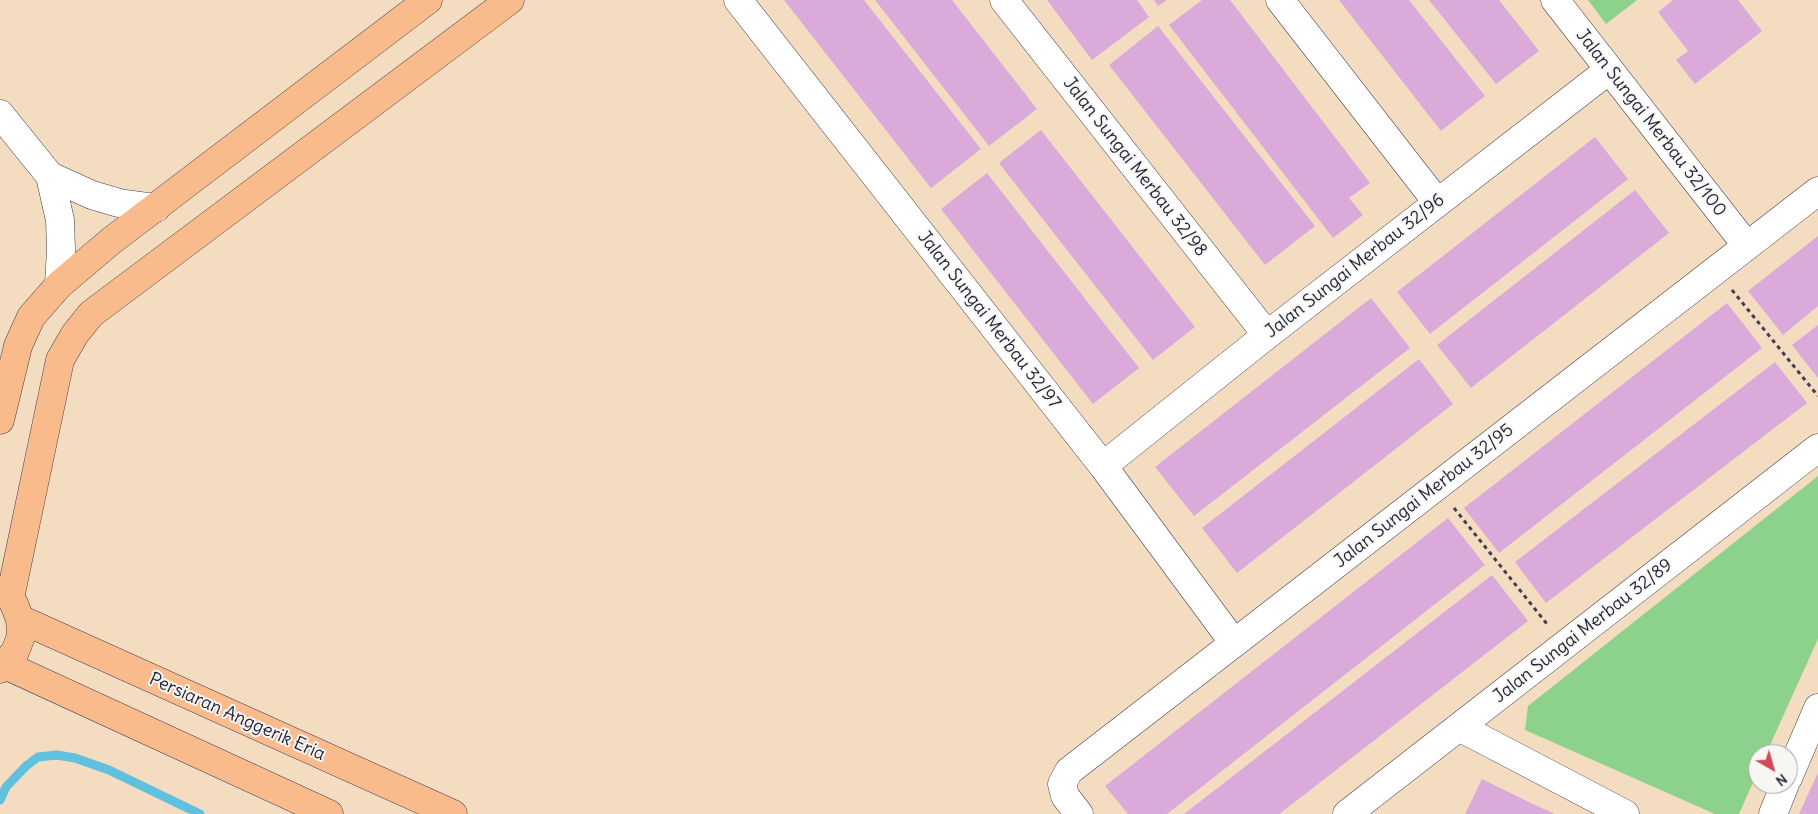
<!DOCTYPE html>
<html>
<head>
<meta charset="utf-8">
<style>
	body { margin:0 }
	#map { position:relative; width:1818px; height:814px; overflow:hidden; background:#f4dcc1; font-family:Delius,sans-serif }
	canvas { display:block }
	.north { position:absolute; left:1748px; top:744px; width:50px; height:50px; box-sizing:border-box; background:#f6f6f2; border:1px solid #a1a1a9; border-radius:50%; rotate:142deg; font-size:14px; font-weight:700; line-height:20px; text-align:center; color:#22223b }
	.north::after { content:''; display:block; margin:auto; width:18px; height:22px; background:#d1495b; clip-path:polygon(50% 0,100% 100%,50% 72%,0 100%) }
</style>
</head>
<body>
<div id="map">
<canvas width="1818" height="814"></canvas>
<div class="north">N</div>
</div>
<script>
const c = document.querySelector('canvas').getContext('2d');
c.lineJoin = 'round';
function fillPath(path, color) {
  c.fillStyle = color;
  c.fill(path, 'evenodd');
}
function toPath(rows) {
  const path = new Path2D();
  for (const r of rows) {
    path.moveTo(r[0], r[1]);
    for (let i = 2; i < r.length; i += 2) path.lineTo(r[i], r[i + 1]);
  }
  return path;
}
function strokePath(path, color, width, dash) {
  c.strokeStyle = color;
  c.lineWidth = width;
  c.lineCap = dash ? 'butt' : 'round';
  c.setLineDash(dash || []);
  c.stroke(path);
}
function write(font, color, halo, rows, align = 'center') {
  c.font = font + ' Delius,sans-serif';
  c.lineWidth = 4;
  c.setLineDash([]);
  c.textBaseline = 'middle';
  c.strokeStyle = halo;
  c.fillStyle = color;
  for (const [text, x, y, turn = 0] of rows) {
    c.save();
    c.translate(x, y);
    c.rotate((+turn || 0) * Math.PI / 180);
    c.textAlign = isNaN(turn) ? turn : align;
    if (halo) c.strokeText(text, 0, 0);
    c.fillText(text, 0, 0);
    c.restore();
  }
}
const green = toPath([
	[1588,0,1637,0,1606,24],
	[1818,476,1818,639,1766,754,1758,754,1758,771,1739,814,1715,814,1525,730,1528,706]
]);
const stream = toPath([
	[0,800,6,787,26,766,38,757,57,755,75,758,109,770,200,814]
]);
const building = toPath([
	[784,0,864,0,981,149,931,188],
	[875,0,952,0,1037,109,989,146],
	[1047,0,1137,0,1149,17,1092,60],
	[1154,0,1167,0,1158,6],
	[1202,0,1230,0,1370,183,1349,198,1363,215,1333,238,1169,25],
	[1339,0,1409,0,1485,96,1441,131],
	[1429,0,1499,0,1539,51,1496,84],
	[1673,0,1738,0,1762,31,1695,84,1676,60,1688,51,1658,12],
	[1158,26,1315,226,1265,265,1109,65],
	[1041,130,1195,327,1153,360,999,163],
	[1595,137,1628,179,1430,334,1397,292],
	[987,173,1139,368,1093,404,941,209],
	[1635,190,1669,233,1471,388,1437,345],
	[1818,236,1818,306,1783,335,1748,291],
	[1371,298,1410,348,1194,516,1155,467],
	[1727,303,1762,348,1499,553,1464,508],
	[1818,325,1818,378,1792,345],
	[1419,359,1453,404,1237,573,1202,528],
	[1775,362,1807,403,1546,603,1515,562],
	[1448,518,1485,565,1167,814,1128,814,1105,786],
	[1492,575,1528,621,1291,805,1279,814,1184,814],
	[1818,773,1818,814,1799,814,1816,777],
	[1482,779,1533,804,1555,814,1465,814]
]);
const path = toPath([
	[1732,290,1818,396],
	[1454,508,1547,624]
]);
const minor = toPath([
	[738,0,1103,466,1234,643],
	[1004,0,1267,335],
	[1280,0,1437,202],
	[1555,0,1747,246],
	[0,114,50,176,60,220,61,250,59,285],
	[50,176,92,195,119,203,156,208],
	[1103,466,1267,335,1609,70],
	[1459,727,1625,814],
	[1788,778,1818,708],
	[1079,814,1065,796,1062,784,1069,771,1818,191],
	[1347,814,1818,448],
	[1773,814,1785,784]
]);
const major = toPath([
	[0,420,18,346,31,317,59,285,111,241,428,0],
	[10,598,60,360,75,334,91,314,510,0],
	[20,619,453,814],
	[5,665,329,814],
	[0,669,15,652,21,636,20,619,14,604]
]);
const streetNames = [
	["Jalan Sungai Merbau 32/100",1651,123,52],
	["Jalan Sungai Merbau 32/98",1135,167,52],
	["Jalan Sungai Merbau 32/96",1355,266,-38],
	["Jalan Sungai Merbau 32/97",989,320,52],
	["Jalan Sungai Merbau 32/95",1424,496,-38],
	["Jalan Sungai Merbau 32/89",1583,631,-38],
	["Persiaran Anggerik Eria",237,717,24]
];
fillPath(green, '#8cd28c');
strokePath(stream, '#60c0de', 9);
fillPath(building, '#daabda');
strokePath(minor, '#423e4f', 29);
strokePath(major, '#423e4f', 29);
strokePath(path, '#423e4f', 3, [4, 4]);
strokePath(minor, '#fff', 28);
strokePath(major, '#fabb8c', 28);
write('18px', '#22223b', '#f6f6f2', streetNames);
</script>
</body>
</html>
